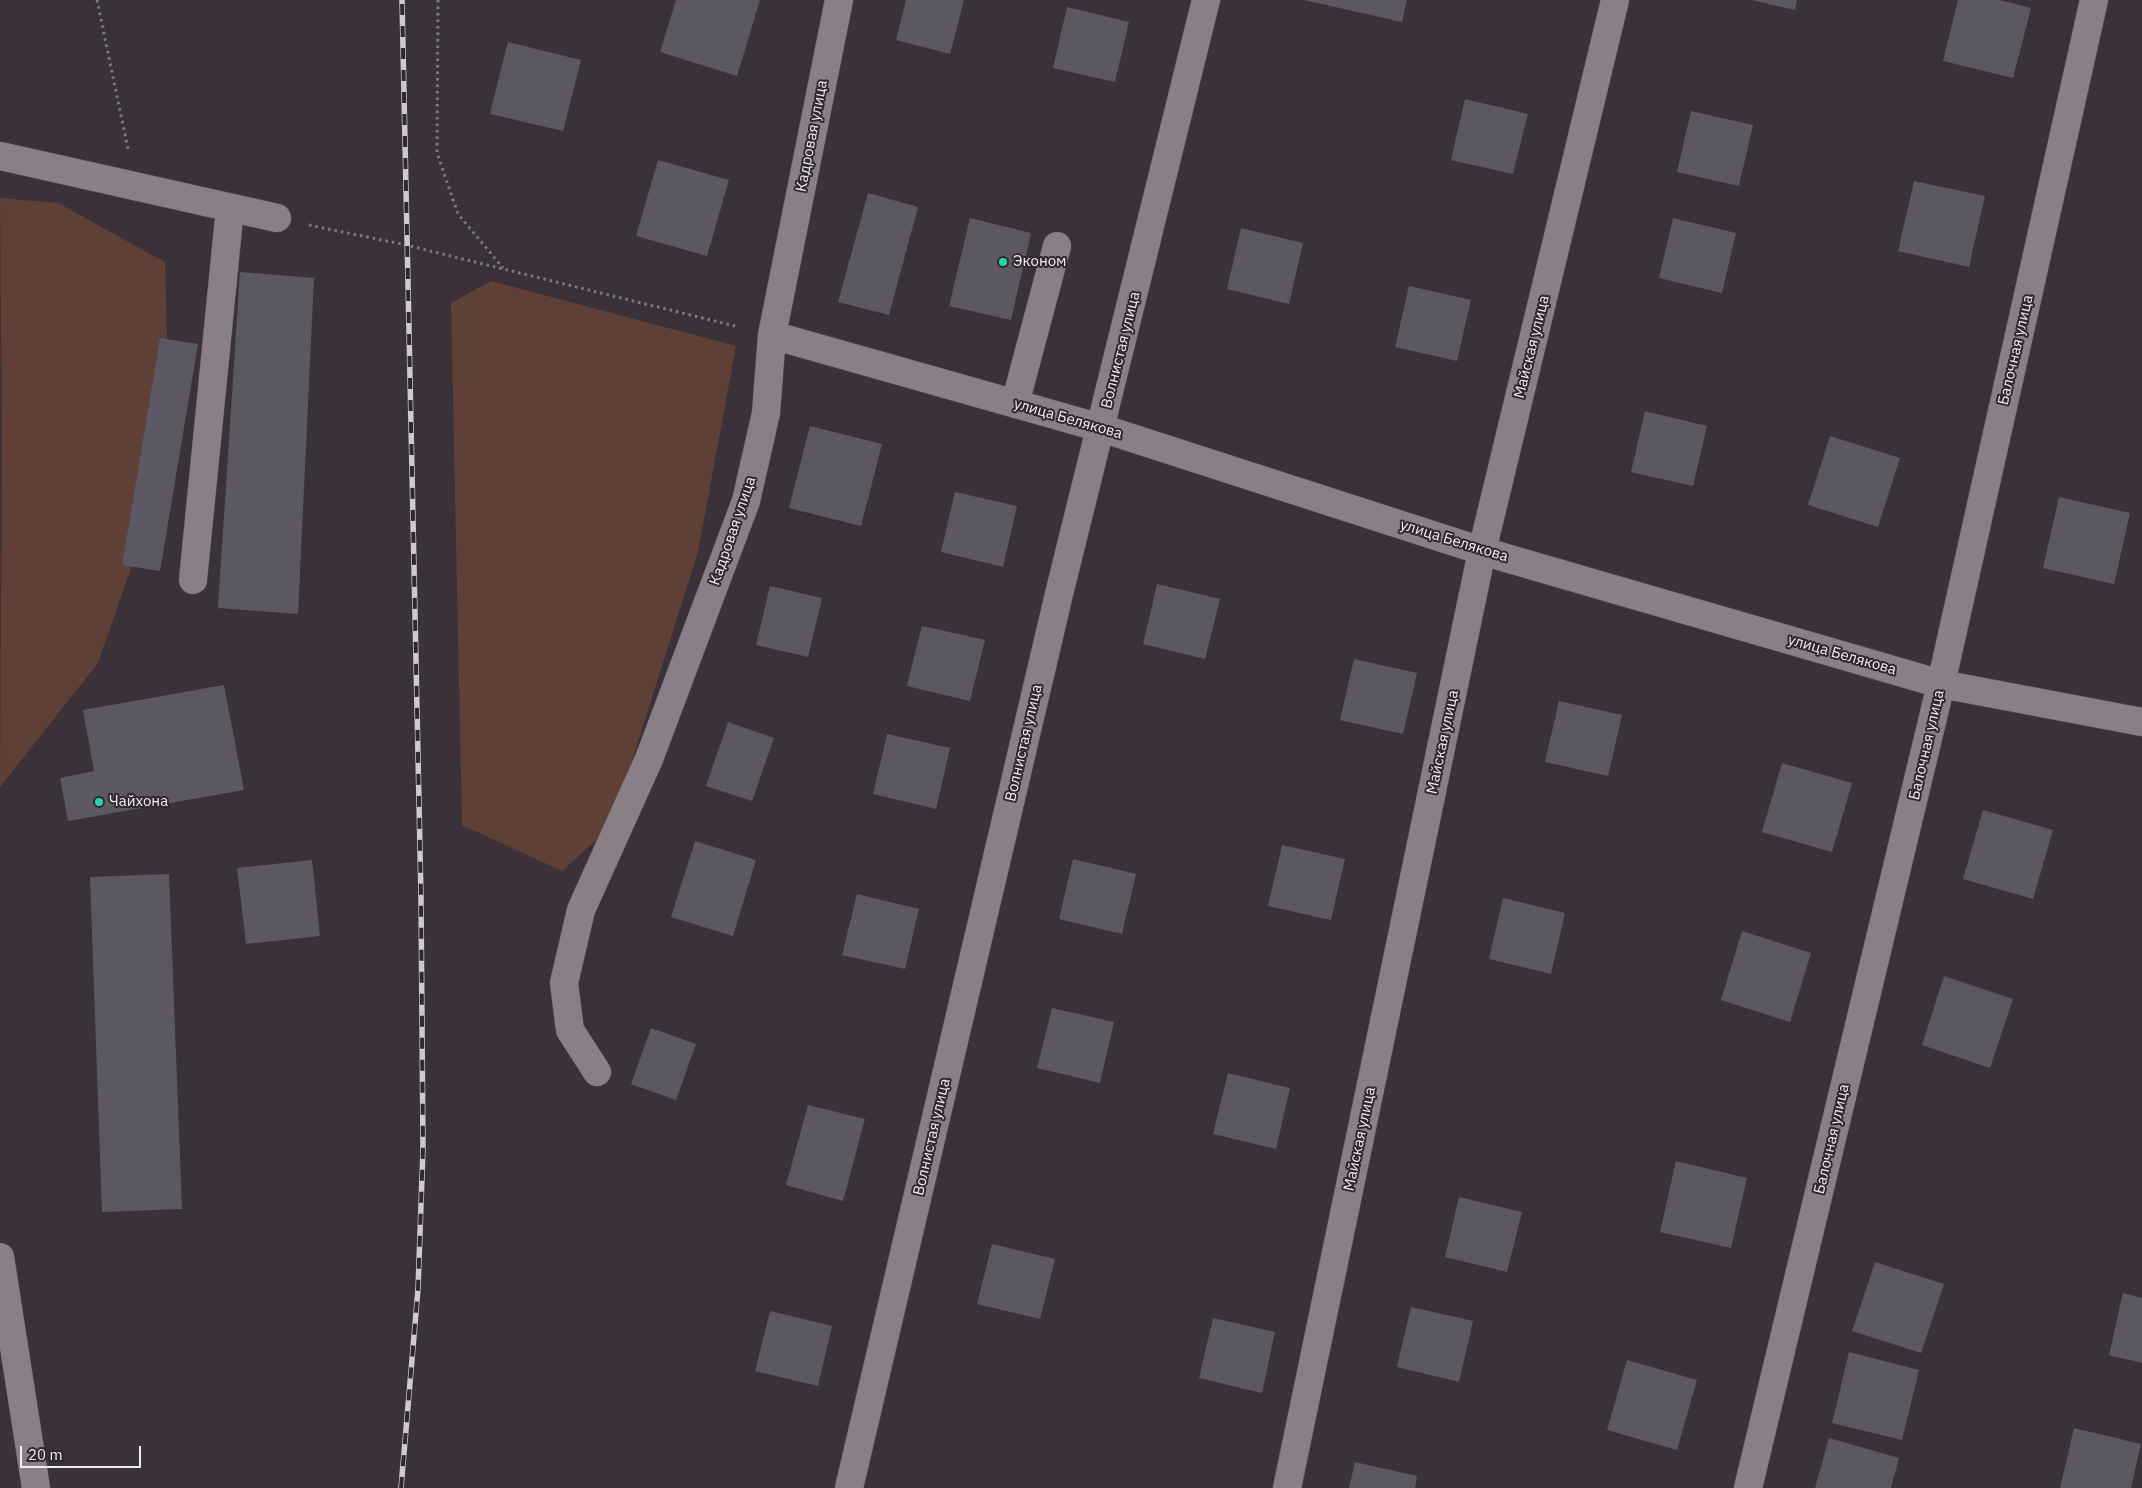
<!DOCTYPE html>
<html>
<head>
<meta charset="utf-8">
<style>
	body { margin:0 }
	#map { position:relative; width:2142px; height:1488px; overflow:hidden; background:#3b3239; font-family:"IBM Plex Sans",sans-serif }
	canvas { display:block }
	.scale { position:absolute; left:20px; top:1446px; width:121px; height:22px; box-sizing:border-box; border:2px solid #f3edf2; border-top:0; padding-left:6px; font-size:15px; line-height:18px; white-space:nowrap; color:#f3edf2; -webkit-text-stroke:4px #31282f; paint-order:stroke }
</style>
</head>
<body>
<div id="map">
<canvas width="2142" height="1488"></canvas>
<div class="scale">20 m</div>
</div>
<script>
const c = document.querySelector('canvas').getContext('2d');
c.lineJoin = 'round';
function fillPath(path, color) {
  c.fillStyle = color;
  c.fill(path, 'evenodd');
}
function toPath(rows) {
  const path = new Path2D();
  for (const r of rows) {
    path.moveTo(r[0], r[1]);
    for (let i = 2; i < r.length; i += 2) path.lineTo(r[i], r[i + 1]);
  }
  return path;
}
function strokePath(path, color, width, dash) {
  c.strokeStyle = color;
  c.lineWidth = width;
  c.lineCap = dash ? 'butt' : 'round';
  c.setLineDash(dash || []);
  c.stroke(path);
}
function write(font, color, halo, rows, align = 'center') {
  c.font = font + ' "IBM Plex Sans",sans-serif';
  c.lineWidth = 4;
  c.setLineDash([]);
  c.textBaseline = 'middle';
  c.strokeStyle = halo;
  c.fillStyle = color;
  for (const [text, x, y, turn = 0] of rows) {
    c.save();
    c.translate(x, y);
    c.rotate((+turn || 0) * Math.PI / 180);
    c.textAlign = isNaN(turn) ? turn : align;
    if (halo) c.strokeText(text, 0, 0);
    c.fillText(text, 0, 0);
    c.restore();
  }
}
const green = toPath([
	[0,198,58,203,165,262,170,456,98,663,0,787,2,441],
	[491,281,736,346,698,552,611,827,562,871,462,825,451,303]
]);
const building = toPath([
	[676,0,760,0,737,76,660,52],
	[906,0,964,0,950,54,896,40],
	[1304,0,1407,0,1402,22],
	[1752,0,1797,0,1795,10],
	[1958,0,1999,0,2031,8,2013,78,1943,61],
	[1067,7,1129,22,1115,82,1053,68],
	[508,42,581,60,563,131,490,114],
	[1465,99,1528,114,1513,174,1451,160],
	[1691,111,1753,125,1739,186,1677,172],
	[658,160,729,180,707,256,636,236],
	[1914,181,1985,196,1969,267,1898,251],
	[868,193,918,207,889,315,838,302],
	[970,218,1031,233,1011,320,949,306],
	[1673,218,1736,233,1722,293,1659,278],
	[1241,228,1303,243,1289,304,1227,289],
	[240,272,314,278,298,614,218,608],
	[1409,286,1471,300,1457,361,1395,347],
	[160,338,198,344,160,571,122,565],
	[1645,411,1707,426,1693,486,1631,472],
	[810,426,882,444,861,526,789,508],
	[1830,436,1900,458,1878,527,1808,505],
	[955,492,1017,506,1003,567,941,552],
	[2059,497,2130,513,2114,584,2043,568],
	[1157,584,1220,599,1205,659,1143,644],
	[770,586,822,598,808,657,756,645],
	[922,626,985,640,970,701,907,686],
	[1354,659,1417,673,1403,734,1340,720],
	[224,685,244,790,68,821,60,778,94,771,83,710],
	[1559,701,1622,715,1608,776,1545,762],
	[728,722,774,738,752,801,706,786],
	[887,734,950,748,936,809,873,794],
	[1782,763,1852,783,1832,852,1762,832],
	[1983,810,2053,830,2033,899,1963,879],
	[695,841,756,860,733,936,671,917],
	[1282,845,1345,859,1331,920,1268,906],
	[1073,859,1136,874,1122,934,1059,919],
	[312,860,320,936,246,944,237,868],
	[169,874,182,1209,102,1212,90,877],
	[857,894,919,909,905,969,842,955],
	[1503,898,1565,913,1551,974,1489,959],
	[1742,931,1811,953,1790,1022,1721,1000],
	[1944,976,2013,999,1990,1068,1922,1045],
	[1052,1008,1114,1022,1100,1083,1037,1068],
	[651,1028,696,1044,676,1100,631,1084],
	[1228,1073,1290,1088,1276,1149,1213,1134],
	[808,1105,865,1119,843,1201,786,1185],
	[1676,1161,1747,1178,1731,1248,1660,1232],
	[1459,1197,1522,1212,1507,1272,1445,1257],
	[992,1244,1055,1259,1040,1319,977,1304],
	[1875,1262,1944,1284,1921,1353,1852,1331],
	[2123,1293,2142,1298,2142,1363,2109,1355],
	[1411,1307,1473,1321,1459,1382,1397,1367],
	[770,1311,832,1326,818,1386,755,1371],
	[1213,1318,1275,1332,1262,1393,1199,1378],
	[1849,1352,1919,1370,1902,1440,1832,1423],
	[1627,1360,1697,1380,1677,1450,1607,1430],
	[2074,1428,2141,1444,2131,1488,2060,1488],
	[1829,1438,1899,1458,1891,1488,1815,1488],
	[1355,1462,1417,1476,1415,1488,1349,1488]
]);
const path = toPath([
	[97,0,128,149],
	[438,0,437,153,458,214,503,268],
	[309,225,406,245,739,327]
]);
const minor = toPath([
	[0,156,277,218],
	[772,335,1101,428,1482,551,1941,684,2142,722],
	[1015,404,1057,246],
	[193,580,230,208],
	[597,1072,570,1030,564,983,581,910,649,759,746,501,766,413,772,335,839,0],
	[0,1257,36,1488],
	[849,1488,1059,594,1206,0],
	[1287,1488,1482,551,1615,0],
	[1748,1488,1941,684,2094,0]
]);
const rail = toPath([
	[401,1488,418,1289,423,1149,421,897,402,0]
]);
const markers = [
	[1003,262,5,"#21d5b0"],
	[99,802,5,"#21d5b0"]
];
const streetNames = [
	["Кадровая улица",812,136,-79],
	["Майская улица",1532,347,-76],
	["Волнистая улица",1121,350,-76],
	["Балочная улица",2016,350,-77],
	["улица Белякова",1068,419,16],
	["Кадровая улица",733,531,-71],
	["улица Белякова",1454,541,17],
	["улица Белякова",1842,655,16],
	["Майская улица",1443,742,-78],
	["Волнистая улица",1024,743,-77],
	["Балочная улица",1927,745,-77],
	["Волнистая улица",932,1137,-77],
	["Майская улица",1360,1139,-78],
	["Балочная улица",1832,1139,-77]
];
const poiNames = [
	["Эконом",1013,262],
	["Чайхона",109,802]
];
fillPath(green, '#5f4037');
fillPath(building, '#5b5763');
strokePath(minor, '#585057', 29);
strokePath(path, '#817980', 3, [2.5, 4]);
strokePath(minor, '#8a7e87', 28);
strokePath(rail, '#d0c9cf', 5.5);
strokePath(rail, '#31282f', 4, [11]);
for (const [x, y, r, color] of markers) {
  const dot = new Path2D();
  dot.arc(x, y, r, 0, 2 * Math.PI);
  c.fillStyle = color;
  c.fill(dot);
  strokePath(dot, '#31282f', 2);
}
write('15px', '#f3edf2', '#31282f', streetNames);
write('15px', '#f3edf2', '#31282f', poiNames, 'left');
</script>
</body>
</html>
